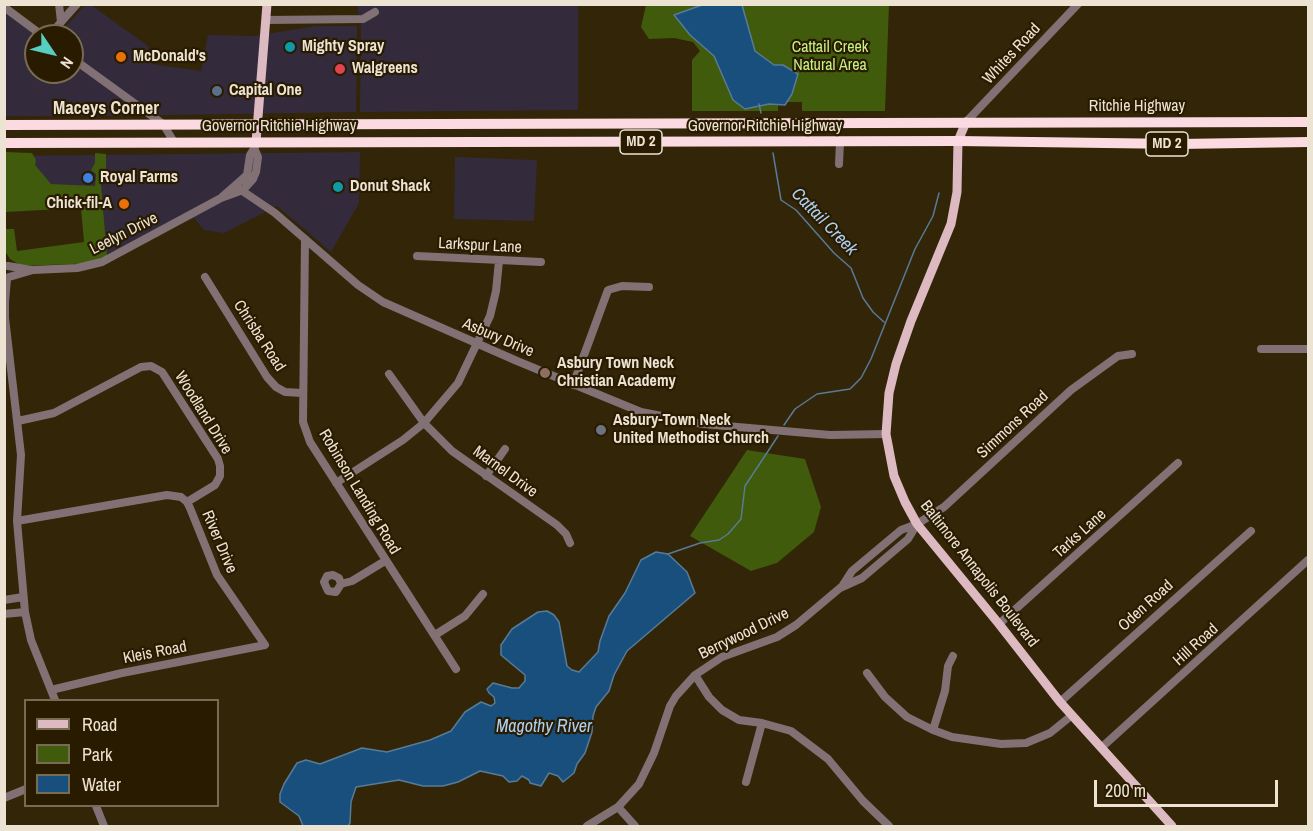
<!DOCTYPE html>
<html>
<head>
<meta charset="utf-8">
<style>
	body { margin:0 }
	#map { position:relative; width:1313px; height:831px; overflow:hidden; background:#332508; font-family:"Archivo Narrow",sans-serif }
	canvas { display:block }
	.frame { position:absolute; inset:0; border:6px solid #ede3d3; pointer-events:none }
	.legend { position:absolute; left:24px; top:699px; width:195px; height:108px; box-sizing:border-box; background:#291b00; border:2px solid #776b54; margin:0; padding:8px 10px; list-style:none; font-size:18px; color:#ede3d3 }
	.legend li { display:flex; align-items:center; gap:12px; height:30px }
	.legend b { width:30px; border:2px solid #776b54 }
	.north { position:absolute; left:24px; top:24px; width:60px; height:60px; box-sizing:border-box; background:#291b00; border:2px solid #776b54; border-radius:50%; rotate:125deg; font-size:16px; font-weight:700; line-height:24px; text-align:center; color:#ede3d3 }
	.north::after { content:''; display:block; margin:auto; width:21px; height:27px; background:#57cec2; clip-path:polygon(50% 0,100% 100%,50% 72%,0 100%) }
	.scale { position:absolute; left:1094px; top:780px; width:184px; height:27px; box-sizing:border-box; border:3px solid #ede3d3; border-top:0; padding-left:8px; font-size:18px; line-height:21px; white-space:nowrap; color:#ede3d3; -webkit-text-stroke:4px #291b00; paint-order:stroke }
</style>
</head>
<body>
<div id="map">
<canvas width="1313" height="831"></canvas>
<div class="frame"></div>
<ul class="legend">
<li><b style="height:8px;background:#ddbac2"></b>Road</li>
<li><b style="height:16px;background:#405b0b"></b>Park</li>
<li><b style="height:16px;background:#184f7d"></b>Water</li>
</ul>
<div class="north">N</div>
<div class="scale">200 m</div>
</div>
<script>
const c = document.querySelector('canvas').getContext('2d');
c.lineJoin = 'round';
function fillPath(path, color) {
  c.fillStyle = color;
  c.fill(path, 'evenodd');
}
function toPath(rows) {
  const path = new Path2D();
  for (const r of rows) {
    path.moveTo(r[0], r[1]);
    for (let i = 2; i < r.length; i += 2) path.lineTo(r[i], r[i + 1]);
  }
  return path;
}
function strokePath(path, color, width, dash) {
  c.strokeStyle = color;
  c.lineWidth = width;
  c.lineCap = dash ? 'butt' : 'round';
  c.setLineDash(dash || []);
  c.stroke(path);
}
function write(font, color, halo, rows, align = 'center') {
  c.font = font + ' "Archivo Narrow",sans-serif';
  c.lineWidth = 4.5;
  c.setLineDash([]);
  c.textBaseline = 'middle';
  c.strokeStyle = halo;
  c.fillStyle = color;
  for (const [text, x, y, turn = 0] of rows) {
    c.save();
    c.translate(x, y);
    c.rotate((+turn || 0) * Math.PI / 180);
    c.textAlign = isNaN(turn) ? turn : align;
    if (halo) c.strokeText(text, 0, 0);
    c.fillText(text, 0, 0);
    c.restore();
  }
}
const commercial = toPath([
	[357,4,578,5,578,110,360,112,361,28],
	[85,5,91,5,148,46,152,64,201,71,208,35,254,36,316,26,357,26,356,112,110,116,5,116,4,7,52,36,36,36,36,72,72,72,72,36,57,36],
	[360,152,359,203,331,252,277,206,224,233,204,230,194,218,104,255,99,190,5,189,5,156],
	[455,157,537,160,534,221,454,219]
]);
const green = toPath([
	[646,5,889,5,885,111,802,111,802,102,778,102,778,111,692,111,692,60,700,51,693,42,674,38,649,39,641,27],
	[5,152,32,153,36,160,35,165,51,184,95,186,96,174,91,170,95,163,95,153,106,154,106,173,100,173,107,256,98,263,21,266,10,259,5,251,4,229,14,229,17,251,84,242,81,208,5,212],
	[747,450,805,459,821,507,814,532,777,563,751,571,690,536]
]);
const water = toPath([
	[702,5,742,5,755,51,774,65,783,65,798,74,792,94,785,105,769,104,745,109,733,100,714,56,690,35,674,15,702,5],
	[656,552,668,554,687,572,695,593,627,651,614,675,609,691,596,707,593,716,592,732,585,753,577,764,574,773,563,782,558,776,549,773,541,786,530,783,529,780,522,776,517,781,509,782,503,776,480,771,458,782,443,786,423,786,399,780,356,787,351,802,350,823,348,826,303,826,299,816,280,802,280,794,284,784,297,763,306,760,320,764,362,748,387,752,430,740,451,731,465,712,481,702,491,706,495,703,494,697,489,693,487,689,493,683,512,688,519,688,525,681,525,675,501,655,501,645,512,629,538,612,547,611,554,615,559,622,567,666,572,670,579,672,598,652,600,641,609,616,625,593,641,560,656,552]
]);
const stream = toPath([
	[759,104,761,113],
	[773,153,781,200,796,210,834,253,851,268,863,298,873,312,884,322],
	[784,425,795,409,817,394,850,389,861,378,871,359,915,249,933,216,939,193],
	[668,554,700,543,719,540,728,534,741,519,745,486,778,436]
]);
const minor = toPath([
	[4,7,43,36],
	[266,20,363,19,375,12],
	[61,22,77,4],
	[49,36,61,22,59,4],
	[72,58,163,124,174,142],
	[966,122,1078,4],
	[839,164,840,142],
	[235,186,275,213,358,285,383,302,517,361,641,412,703,424,830,435,886,434],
	[222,197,247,175,250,155,255,147],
	[305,239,303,422,310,442,456,669],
	[417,256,541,262],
	[8,266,31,270],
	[9,277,33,270,77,268,102,262,221,198,243,190,253,179,256,172,258,157,255,150],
	[205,277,267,377,276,387,285,392,302,393],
	[7,279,5,302,5,318,21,455,17,521,25,612,31,640,55,700],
	[1261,349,1308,349],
	[389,374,424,423,452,451,557,525,566,534,570,543],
	[573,385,608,290,622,286,649,287],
	[18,421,54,413,141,367,151,366,162,372,218,459,220,466,220,476,215,485,187,502],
	[486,476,505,449],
	[336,483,403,440,424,423,458,383,490,316,496,291,499,261],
	[17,521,167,495,181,497,187,502,190,508,217,575,265,645,122,673,51,690],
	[341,584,339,578,333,575,327,576,324,582,328,591,336,592,341,584,352,581,385,561],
	[843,585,852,571,901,530,917,524,944,507,1071,390,1118,356,1132,354],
	[4,600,23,597],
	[4,614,25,612],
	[999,624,1178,463],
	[435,635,465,616,483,594],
	[867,673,885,697,907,717,933,730,952,737,1001,744,1026,743,1050,733,1071,716],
	[695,675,709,697,722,710,739,720,762,723,791,731,828,759,863,801,889,826],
	[1060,702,1251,531],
	[933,730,945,691,948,666,953,656],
	[1101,748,1308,560],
	[746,782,762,723],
	[4,798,26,789],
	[96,806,104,826],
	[618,807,635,826],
	[587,826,618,807,639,784,654,753,670,706,676,696,695,675,722,657,777,637,796,625,840,588,862,578,908,539,917,524]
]);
const major = toPath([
	[966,122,958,141,957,192,951,224,911,321,896,364,889,393,886,434,894,476,905,502,917,524,999,624,1060,702,1172,826],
	[256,142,267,4]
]);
const highway = toPath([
	[4,125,1308,122],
	[4,143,958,141,1179,144,1308,142]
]);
const markers = [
	[290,47,6,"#0f9aa8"],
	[121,57,6,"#e8710a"],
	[340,69,6,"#e0444e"],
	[217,91,6,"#5c6f8a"],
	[88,178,6,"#3f7fe0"],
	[338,187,6,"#0f9aa8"],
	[124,204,6,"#e8710a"],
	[545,373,6,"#8d6e63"],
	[601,430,6,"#6b7280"]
];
const shields = [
	[641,142,42],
	[1167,144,42]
];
const shieldNames = [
	["MD 2",641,142],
	["MD 2",1167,144]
];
const poiNames = [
	["Mighty Spray",302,47],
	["McDonald's",133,57],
	["Walgreens",352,69],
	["Capital One",229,91],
	["Royal Farms",100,178],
	["Donut Shack",350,187],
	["Chick-fil-A",112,204,"right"],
	["Asbury Town Neck",557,364],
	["Christian Academy",557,382],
	["Asbury-Town Neck",613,421],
	["United Methodist Church",613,439]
];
const parkNames = [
	["Cattail Creek",830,48],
	["Natural Area",830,66]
];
const streetNames = [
	["Whites Road",1012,54,-47],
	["Ritchie Highway",1137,107],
	["Governor Ritchie Highway",279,127],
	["Governor Ritchie Highway",765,127],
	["Leelyn Drive",124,234,-27],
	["Larkspur Lane",480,246,3],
	["Chrisba Road",259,336,57],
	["Asbury Drive",498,338,23],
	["Woodland Drive",203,413,58],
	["Simmons Road",1013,425,-43],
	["Marnel Drive",505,472,36],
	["Robinson Landing Road",359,492,59],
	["Tarks Lane",1080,534,-42],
	["River Drive",219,542,67],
	["Baltimore Annapolis Boulevard",979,574,52],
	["Oden Road",1146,606,-42],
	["Berrywood Drive",744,634,-26],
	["Hill Road",1196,645,-42],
	["Kleis Road",155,653,-11]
];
const neighbourhoodNames = [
	["Maceys Corner",106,109]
];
const waterNames = [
	["Cattail Creek",824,222,46],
	["Magothy River",544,727]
];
fillPath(commercial, '#332b3b');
fillPath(green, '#405b0b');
fillPath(water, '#184f7d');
strokePath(water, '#587b97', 1.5);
strokePath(stream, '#587b97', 1.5);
strokePath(minor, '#817174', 8);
strokePath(major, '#ddbac2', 9);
strokePath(highway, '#fcdae1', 10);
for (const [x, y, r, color] of markers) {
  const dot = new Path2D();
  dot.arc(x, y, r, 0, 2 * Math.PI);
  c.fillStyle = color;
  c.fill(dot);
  strokePath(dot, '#291b00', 2);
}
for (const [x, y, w] of shields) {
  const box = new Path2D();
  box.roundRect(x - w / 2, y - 12, w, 24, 4.5);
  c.fillStyle = '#291b00';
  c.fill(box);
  strokePath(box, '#ede3d3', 1.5);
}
write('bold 15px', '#ede3d3', null, shieldNames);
write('bold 16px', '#ede3d3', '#291b00', poiNames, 'left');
write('16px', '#c6f483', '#291b00', parkNames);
write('16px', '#ede3d3', '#291b00', streetNames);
write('bold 18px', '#ede3d3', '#291b00', neighbourhoodNames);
write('italic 18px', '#adcff1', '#291b00', waterNames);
</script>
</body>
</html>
